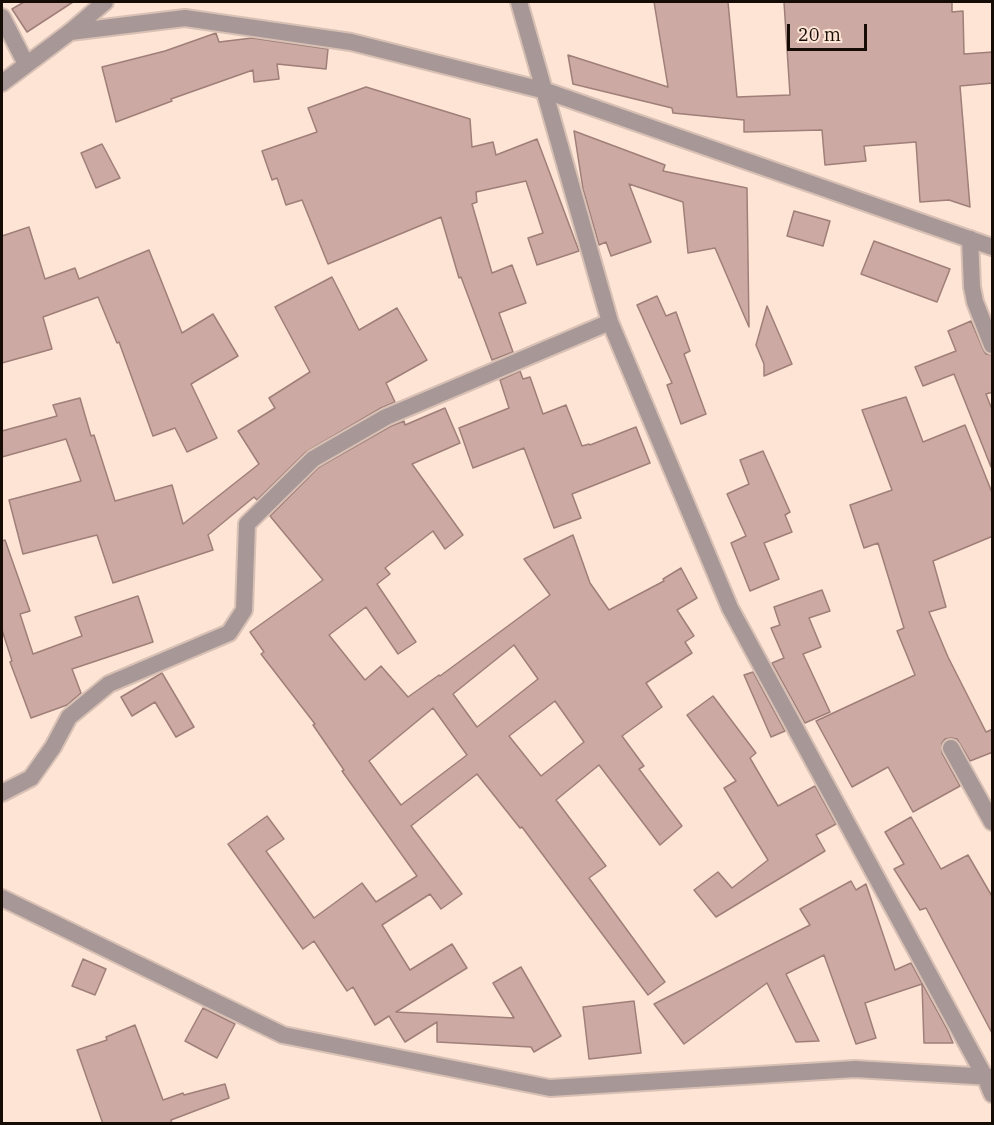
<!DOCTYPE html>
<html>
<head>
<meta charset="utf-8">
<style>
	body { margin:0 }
	#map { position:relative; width:994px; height:1125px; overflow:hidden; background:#fde4d5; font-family:"IBM Plex Serif",serif }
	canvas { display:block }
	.frame { position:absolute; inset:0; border:3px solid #160c06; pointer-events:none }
	.scale { position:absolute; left:787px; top:24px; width:80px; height:27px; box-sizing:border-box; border:3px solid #160c06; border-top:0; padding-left:8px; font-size:18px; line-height:21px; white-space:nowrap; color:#160c06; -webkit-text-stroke:4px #fde4d5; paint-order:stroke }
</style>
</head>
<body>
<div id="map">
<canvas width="994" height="1125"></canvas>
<div class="frame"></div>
<div class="scale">20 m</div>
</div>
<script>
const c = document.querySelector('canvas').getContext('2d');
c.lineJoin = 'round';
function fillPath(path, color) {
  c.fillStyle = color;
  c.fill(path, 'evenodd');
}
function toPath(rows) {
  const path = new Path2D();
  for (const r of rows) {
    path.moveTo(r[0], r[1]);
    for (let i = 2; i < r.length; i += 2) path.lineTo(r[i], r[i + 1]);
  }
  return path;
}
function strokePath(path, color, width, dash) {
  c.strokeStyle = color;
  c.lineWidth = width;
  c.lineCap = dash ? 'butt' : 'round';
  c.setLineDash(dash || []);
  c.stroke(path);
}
const building = toPath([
	[24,2,73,2,27,32,12,9,24,2],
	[654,2,728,2,737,97,790,95,784,2,952,2,952,12,963,11,964,54,993,52,993,83,960,86,970,207,949,200,920,202,916,142,864,146,866,161,825,165,822,130,744,132,744,120,673,113,672,108,573,84,568,55,668,87,654,2],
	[216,33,219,42,252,38,328,49,326,69,277,64,279,79,254,82,253,70,171,99,172,101,116,122,102,67,165,51,216,33],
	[366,87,470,119,472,147,493,142,496,155,537,139,579,251,537,265,528,238,543,233,526,181,476,192,477,202,472,204,492,273,512,265,526,303,499,313,513,352,492,360,461,277,459,278,441,217,328,264,302,200,286,205,277,178,272,180,262,151,317,132,308,108,366,87],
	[574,131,665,165,663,171,747,188,749,327,715,248,688,253,683,202,629,184,651,242,611,256,606,242,599,245,583,189,574,131],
	[102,144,120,178,96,188,81,153,102,144],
	[794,211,830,221,823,246,787,236,794,211],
	[29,227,45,279,75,268,79,279,149,250,182,333,213,314,238,356,191,384,217,438,187,452,175,428,153,436,119,342,117,343,98,297,43,317,52,349,2,363,2,236,29,227],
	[874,241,950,269,937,302,861,274,874,241],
	[332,277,359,330,397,308,427,360,386,383,395,402,381,408,306,452,257,500,254,497,208,535,213,550,113,583,97,535,23,554,9,500,81,481,66,439,2,457,2,431,57,416,53,405,80,398,91,436,94,435,115,501,172,485,183,524,259,464,238,431,275,408,269,398,310,372,275,307,332,277],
	[657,296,666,316,676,312,690,351,684,354,706,414,681,424,667,385,672,383,637,305,657,296],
	[767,306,792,364,764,376,764,364,756,345,767,306],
	[971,321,983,349,986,354,993,355,993,392,986,394,993,412,991,467,954,374,923,386,915,367,956,351,948,331,971,321],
	[520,371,523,379,530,377,543,414,566,405,582,446,589,444,590,445,636,427,650,463,572,494,581,518,554,528,524,448,473,468,459,428,509,408,500,380,520,371],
	[906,397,923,442,965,425,993,495,993,536,933,561,946,607,929,612,948,657,986,732,993,729,993,752,970,761,957,739,951,738,945,739,942,743,942,753,960,786,913,812,888,767,852,787,816,721,915,675,897,631,904,628,878,543,864,548,850,505,892,490,862,410,906,397],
	[445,408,460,443,412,464,463,535,445,549,433,531,385,568,390,574,377,584,416,642,398,654,366,607,329,635,365,680,381,666,408,697,439,675,440,676,550,595,524,559,573,535,590,583,609,610,664,581,663,579,681,568,697,598,677,610,694,636,685,642,692,653,646,683,662,707,622,736,644,766,639,769,682,826,660,845,599,765,556,800,606,866,589,878,665,982,648,995,522,827,520,828,477,774,411,826,462,894,441,909,430,894,382,925,410,970,452,944,467,968,396,1012,514,1018,493,983,521,967,561,1036,534,1052,531,1047,437,1042,437,1022,405,1042,389,1016,375,1025,353,987,347,991,314,941,303,949,228,844,267,816,284,839,266,851,314,918,362,883,376,902,417,876,342,771,344,770,313,725,315,724,261,654,264,652,250,632,323,580,270,516,319,467,391,426,404,421,405,425,445,408],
	[514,645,538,679,477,727,453,694,514,645],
	[555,701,584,742,541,776,509,736,555,701],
	[433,708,467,755,401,805,369,761,433,708],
	[763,451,790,512,785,515,792,532,764,543,779,579,750,591,731,543,746,536,727,494,749,484,740,460,763,451],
	[5,540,30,611,20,614,33,654,82,636,75,617,138,596,153,642,72,669,81,693,67,705,31,718,10,662,12,661,2,630,2,541,5,540],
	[822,590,830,611,809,618,821,647,803,654,830,712,805,723,772,663,784,658,771,628,780,625,774,607,822,590],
	[753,672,785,731,771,737,744,675,753,672],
	[162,673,194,727,176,737,155,702,132,716,121,697,162,673],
	[713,696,756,753,750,758,778,806,815,786,836,824,816,835,825,851,716,917,694,890,718,872,732,888,768,860,724,788,736,781,687,715,713,696],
	[911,817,941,869,968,855,993,898,993,1035,926,908,920,910,894,869,904,864,885,832,911,817],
	[851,881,856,890,866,884,895,970,911,963,947,1029,953,1043,924,1043,922,984,865,1003,876,1038,856,1044,824,955,786,974,819,1041,796,1042,767,983,684,1044,654,1004,810,925,800,909,851,881],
	[83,959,106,969,95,995,72,986,83,959],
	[634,1001,641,1053,589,1059,583,1007,634,1001],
	[203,1008,235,1024,217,1058,185,1041,203,1008],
	[135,1025,163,1100,183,1093,184,1095,225,1084,229,1098,171,1120,172,1124,103,1124,77,1050,107,1040,106,1037,135,1025]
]);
const minor = toPath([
	[519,2,610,322,730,608,985,1077,992,1094],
	[2,17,26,64],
	[70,32,105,2],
	[970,239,972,287,975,302,992,345],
	[951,748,992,822],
	[2,793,31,778,53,747,69,717,109,684,229,633,244,610,247,524,313,459,386,417,610,322],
	[2,898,283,1035,550,1088,855,1069,992,1077]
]);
const tertiary = toPath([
	[2,83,70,32,185,18,351,42,546,91,992,247]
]);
fillPath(building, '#cca9a2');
strokePath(building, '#a07f79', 1.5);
strokePath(minor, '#d8c1b4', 20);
strokePath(tertiary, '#d8c1b4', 20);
strokePath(minor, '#a79797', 16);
strokePath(tertiary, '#a79797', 16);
</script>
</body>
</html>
